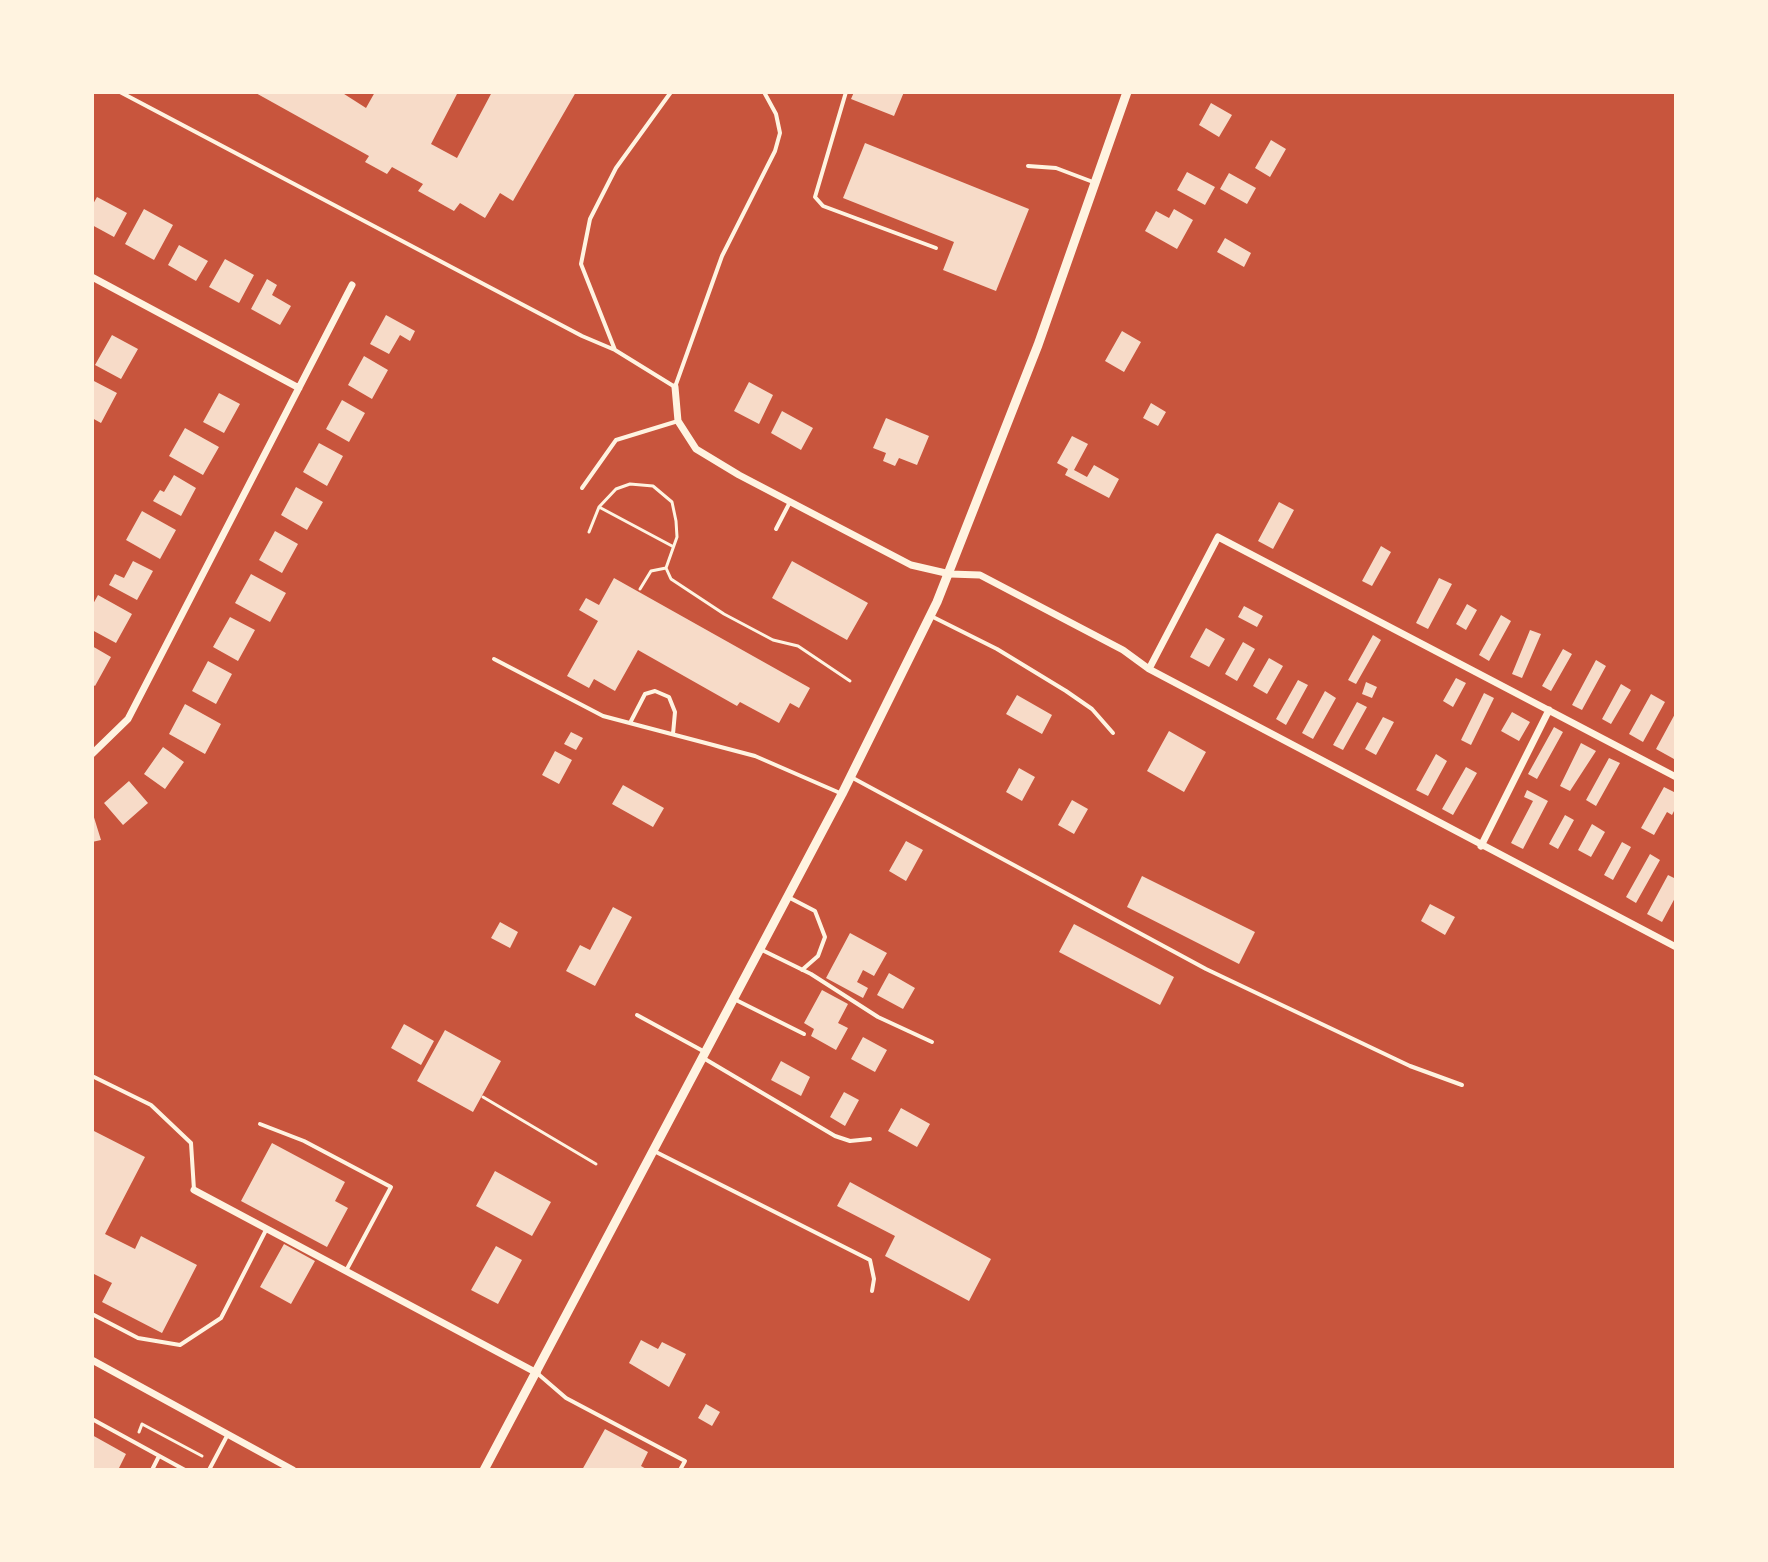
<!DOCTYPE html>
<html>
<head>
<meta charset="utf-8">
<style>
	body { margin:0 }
	#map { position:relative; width:1768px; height:1562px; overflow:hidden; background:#c8553d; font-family:Raleway,sans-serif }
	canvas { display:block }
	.frame { position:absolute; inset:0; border:94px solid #fff3e0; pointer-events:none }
</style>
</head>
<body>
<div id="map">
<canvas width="1768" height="1562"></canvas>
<div class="frame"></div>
</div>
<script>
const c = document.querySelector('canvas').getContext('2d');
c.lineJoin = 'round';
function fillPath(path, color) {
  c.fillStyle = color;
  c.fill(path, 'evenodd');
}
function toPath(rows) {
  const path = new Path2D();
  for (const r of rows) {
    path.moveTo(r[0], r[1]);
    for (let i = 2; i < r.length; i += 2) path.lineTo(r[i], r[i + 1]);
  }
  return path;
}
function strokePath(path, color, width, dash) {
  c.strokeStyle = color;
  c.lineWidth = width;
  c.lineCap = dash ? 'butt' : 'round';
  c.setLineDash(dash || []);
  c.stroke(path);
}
const building = toPath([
	[254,92,341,92,366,108,375,92,458,92,431,144,457,158,492,92,576,92,513,201,500,193,485,218,460,203,454,211,418,191,423,184,392,167,387,174,365,162,369,156],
	[854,92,904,92,894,116,851,99],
	[1211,103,1232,115,1219,137,1199,125],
	[1271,140,1286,149,1270,177,1255,168],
	[865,143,1029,209,996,291,943,270,954,242,843,198],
	[1187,172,1215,187,1205,205,1177,190],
	[1229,173,1256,188,1247,204,1220,189],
	[97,197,127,213,114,237,92,225,92,206],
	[144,209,173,225,154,260,125,244],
	[1174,209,1193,220,1177,249,1145,231,1156,211,1169,218],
	[1225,238,1251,253,1244,267,1217,252],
	[179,245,208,261,196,281,168,265],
	[225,259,254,275,239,303,209,287],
	[267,279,277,285,272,295,291,306,280,325,251,309],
	[386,315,415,331,410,341,400,335,389,354,370,344],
	[1122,331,1141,342,1124,372,1105,361],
	[112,335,138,349,121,379,95,365],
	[364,356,388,370,372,399,348,385],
	[92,380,117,393,101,423,92,418],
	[749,382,773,395,759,424,734,411],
	[219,393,240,404,224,433,203,422],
	[342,400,365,413,349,442,326,429],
	[1151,403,1166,412,1158,426,1143,418],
	[782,411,813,428,801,450,771,433],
	[886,418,929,436,917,465,899,458,895,466,883,461,886,453,873,448],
	[185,428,219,447,203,475,169,456],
	[1072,436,1088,444,1074,470,1087,477,1094,465,1119,479,1109,498,1065,475,1068,469,1057,463],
	[319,443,343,456,327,486,303,472],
	[174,475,196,488,181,516,153,501,160,490,164,492],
	[296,487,323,502,307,530,281,515],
	[1279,502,1294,510,1273,549,1258,541],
	[142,511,176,530,160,559,126,540],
	[275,531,298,544,282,573,259,560],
	[1381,546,1391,552,1372,586,1362,581],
	[133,561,153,571,137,600,109,585,115,574,124,578],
	[792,561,868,603,847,640,772,598],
	[251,574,286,593,270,622,235,603],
	[614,578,810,688,799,708,790,703,779,723,740,702,737,706,638,650,615,691,594,679,589,688,567,676,598,621,579,610,586,598,599,605],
	[1439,578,1452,584,1428,629,1416,623],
	[98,595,132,614,116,643,92,630,92,606],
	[1467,604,1477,610,1466,630,1456,624],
	[1244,606,1263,616,1257,627,1238,617],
	[1501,615,1511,621,1489,661,1479,655],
	[230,617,255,630,238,661,213,647],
	[1206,628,1225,639,1209,667,1190,657],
	[1530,630,1541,634,1522,678,1512,674],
	[1373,635,1381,640,1356,684,1348,680],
	[1243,642,1255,649,1237,681,1225,674],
	[92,646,111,657,95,686,92,684],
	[1563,649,1572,654,1551,691,1542,686],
	[1269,658,1283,666,1267,694,1253,686],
	[1596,660,1606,666,1582,710,1572,705],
	[208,661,232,674,216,704,192,691],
	[1456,678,1466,683,1453,707,1443,701],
	[1298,680,1308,685,1286,725,1276,719],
	[1366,682,1377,687,1372,698,1362,694],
	[1621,684,1631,690,1611,724,1602,719],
	[1325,691,1336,698,1313,739,1302,733],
	[1484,693,1494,698,1471,745,1461,740],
	[1651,694,1665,702,1643,742,1629,734],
	[1017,695,1052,715,1042,734,1006,714],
	[1357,702,1367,707,1343,750,1333,745],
	[185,704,221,724,205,754,169,734],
	[1512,712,1530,722,1519,741,1501,731],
	[1676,712,1676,756,1674,759,1656,749],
	[1383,717,1394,722,1376,755,1365,749],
	[1554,727,1563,732,1537,779,1528,774],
	[1169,731,1206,752,1184,792,1147,771],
	[571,732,583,738,576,750,564,744],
	[1581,743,1596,751,1570,791,1560,786],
	[163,747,184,762,165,789,144,774],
	[555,751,572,760,559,784,542,775],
	[1436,754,1447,761,1428,796,1416,790],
	[1609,758,1620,763,1596,806,1586,800],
	[1466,767,1477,773,1453,815,1442,809],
	[1019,768,1035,777,1022,801,1006,792],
	[129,781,148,803,123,825,104,803],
	[623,785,664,808,653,827,612,804],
	[1664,787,1676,793,1676,807,1672,815,1667,812,1654,835,1641,828],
	[1527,790,1548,801,1523,849,1511,843,1533,801,1524,797],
	[1072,800,1088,809,1074,834,1058,825],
	[92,811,101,840,92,842],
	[1565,815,1574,820,1558,849,1549,844],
	[1592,824,1605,832,1591,857,1578,850],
	[906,841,923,850,906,881,889,871],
	[1622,842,1631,847,1613,880,1604,875],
	[1650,854,1660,860,1636,903,1626,897],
	[1668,875,1676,879,1676,896,1662,922,1647,914],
	[1142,876,1255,932,1239,964,1127,907],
	[1430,904,1455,917,1445,935,1421,921],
	[613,907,632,917,595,986,566,971,580,945,590,950],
	[500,922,518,932,510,948,491,938],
	[1074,924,1174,977,1160,1005,1059,952],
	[850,933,887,953,874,976,863,970,857,982,868,988,863,998,826,978],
	[889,973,915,988,903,1009,877,995],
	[822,990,848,1004,838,1023,848,1028,836,1050,811,1036,814,1029,804,1023],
	[404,1024,434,1041,421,1065,391,1048],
	[445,1030,501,1061,473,1112,417,1081],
	[863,1037,887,1050,875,1072,851,1059],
	[781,1061,810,1077,801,1096,771,1080],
	[844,1092,859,1100,845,1126,830,1117],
	[901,1108,930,1124,917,1147,888,1131],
	[92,1130,145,1157,105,1234,135,1249,141,1236,197,1265,162,1333,102,1302,112,1283,92,1273],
	[272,1143,345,1182,335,1201,348,1208,327,1247,241,1201],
	[495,1171,551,1202,532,1236,476,1206],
	[850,1182,991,1259,969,1301,885,1256,895,1236,837,1206],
	[284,1244,315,1261,291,1304,260,1287],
	[496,1246,522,1260,498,1304,471,1290],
	[641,1340,658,1349,662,1342,686,1354,669,1387,629,1363],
	[706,1404,720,1412,712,1426,698,1418],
	[605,1429,648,1452,641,1466,648,1470,582,1470],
	[92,1435,126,1454,118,1470,92,1470]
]);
const path = toPath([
	[599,507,672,546],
	[589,532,599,507,616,489,630,484,653,486,672,502,676,521,677,537,666,568,671,579,724,614,773,640,798,646,850,681],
	[640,589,651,571,666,568],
	[483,1097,596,1164],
	[139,1432,142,1424,202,1456]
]);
const service = toPath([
	[120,92,582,336,615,350],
	[671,92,616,168,590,219,581,264,615,350,675,387,722,256,775,151,780,133,776,114,764,92],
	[846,92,815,197,823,206,936,248],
	[1028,166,1056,168,1093,182],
	[582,488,616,440,678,421],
	[776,529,790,502],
	[933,617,997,649,1066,691,1092,709,1113,733],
	[494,659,603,716,755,756,840,793],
	[630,723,645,694,655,691,669,697,675,712,673,734],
	[851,777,1206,969,1410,1066,1462,1085],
	[790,898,815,911,825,937,818,956,802,970],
	[762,950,811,974,878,1017,932,1042],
	[736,1000,804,1034],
	[637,1015,703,1051],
	[705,1059,835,1136,850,1141,870,1139],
	[92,1076,151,1105,191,1143,194,1190],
	[260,1124,304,1141,391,1187,347,1269],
	[656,1152,870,1260,874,1279,872,1291],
	[92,1314,138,1338,180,1345,221,1318,266,1230],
	[537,1373,566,1398,685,1461,680,1470],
	[92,1419,185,1470],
	[152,1470,159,1456],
	[209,1470,228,1434]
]);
const minor = toPath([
	[92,277,299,388],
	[675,387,678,421,696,449,739,475,911,565,950,574,980,575,1123,650,1149,669,1676,947],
	[1149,669,1218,537,1676,777],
	[92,754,128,719,352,285],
	[1481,846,1549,710],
	[194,1190,537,1373],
	[92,1360,293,1470]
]);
const tertiary = toPath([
	[484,1470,842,794,937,602,1038,345,1127,92]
]);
fillPath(building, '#f7dbc8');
strokePath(path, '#fff3e0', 3);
strokePath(service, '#fff3e0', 4);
strokePath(minor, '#fff3e0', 7);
strokePath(tertiary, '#fff3e0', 9);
</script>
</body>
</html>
